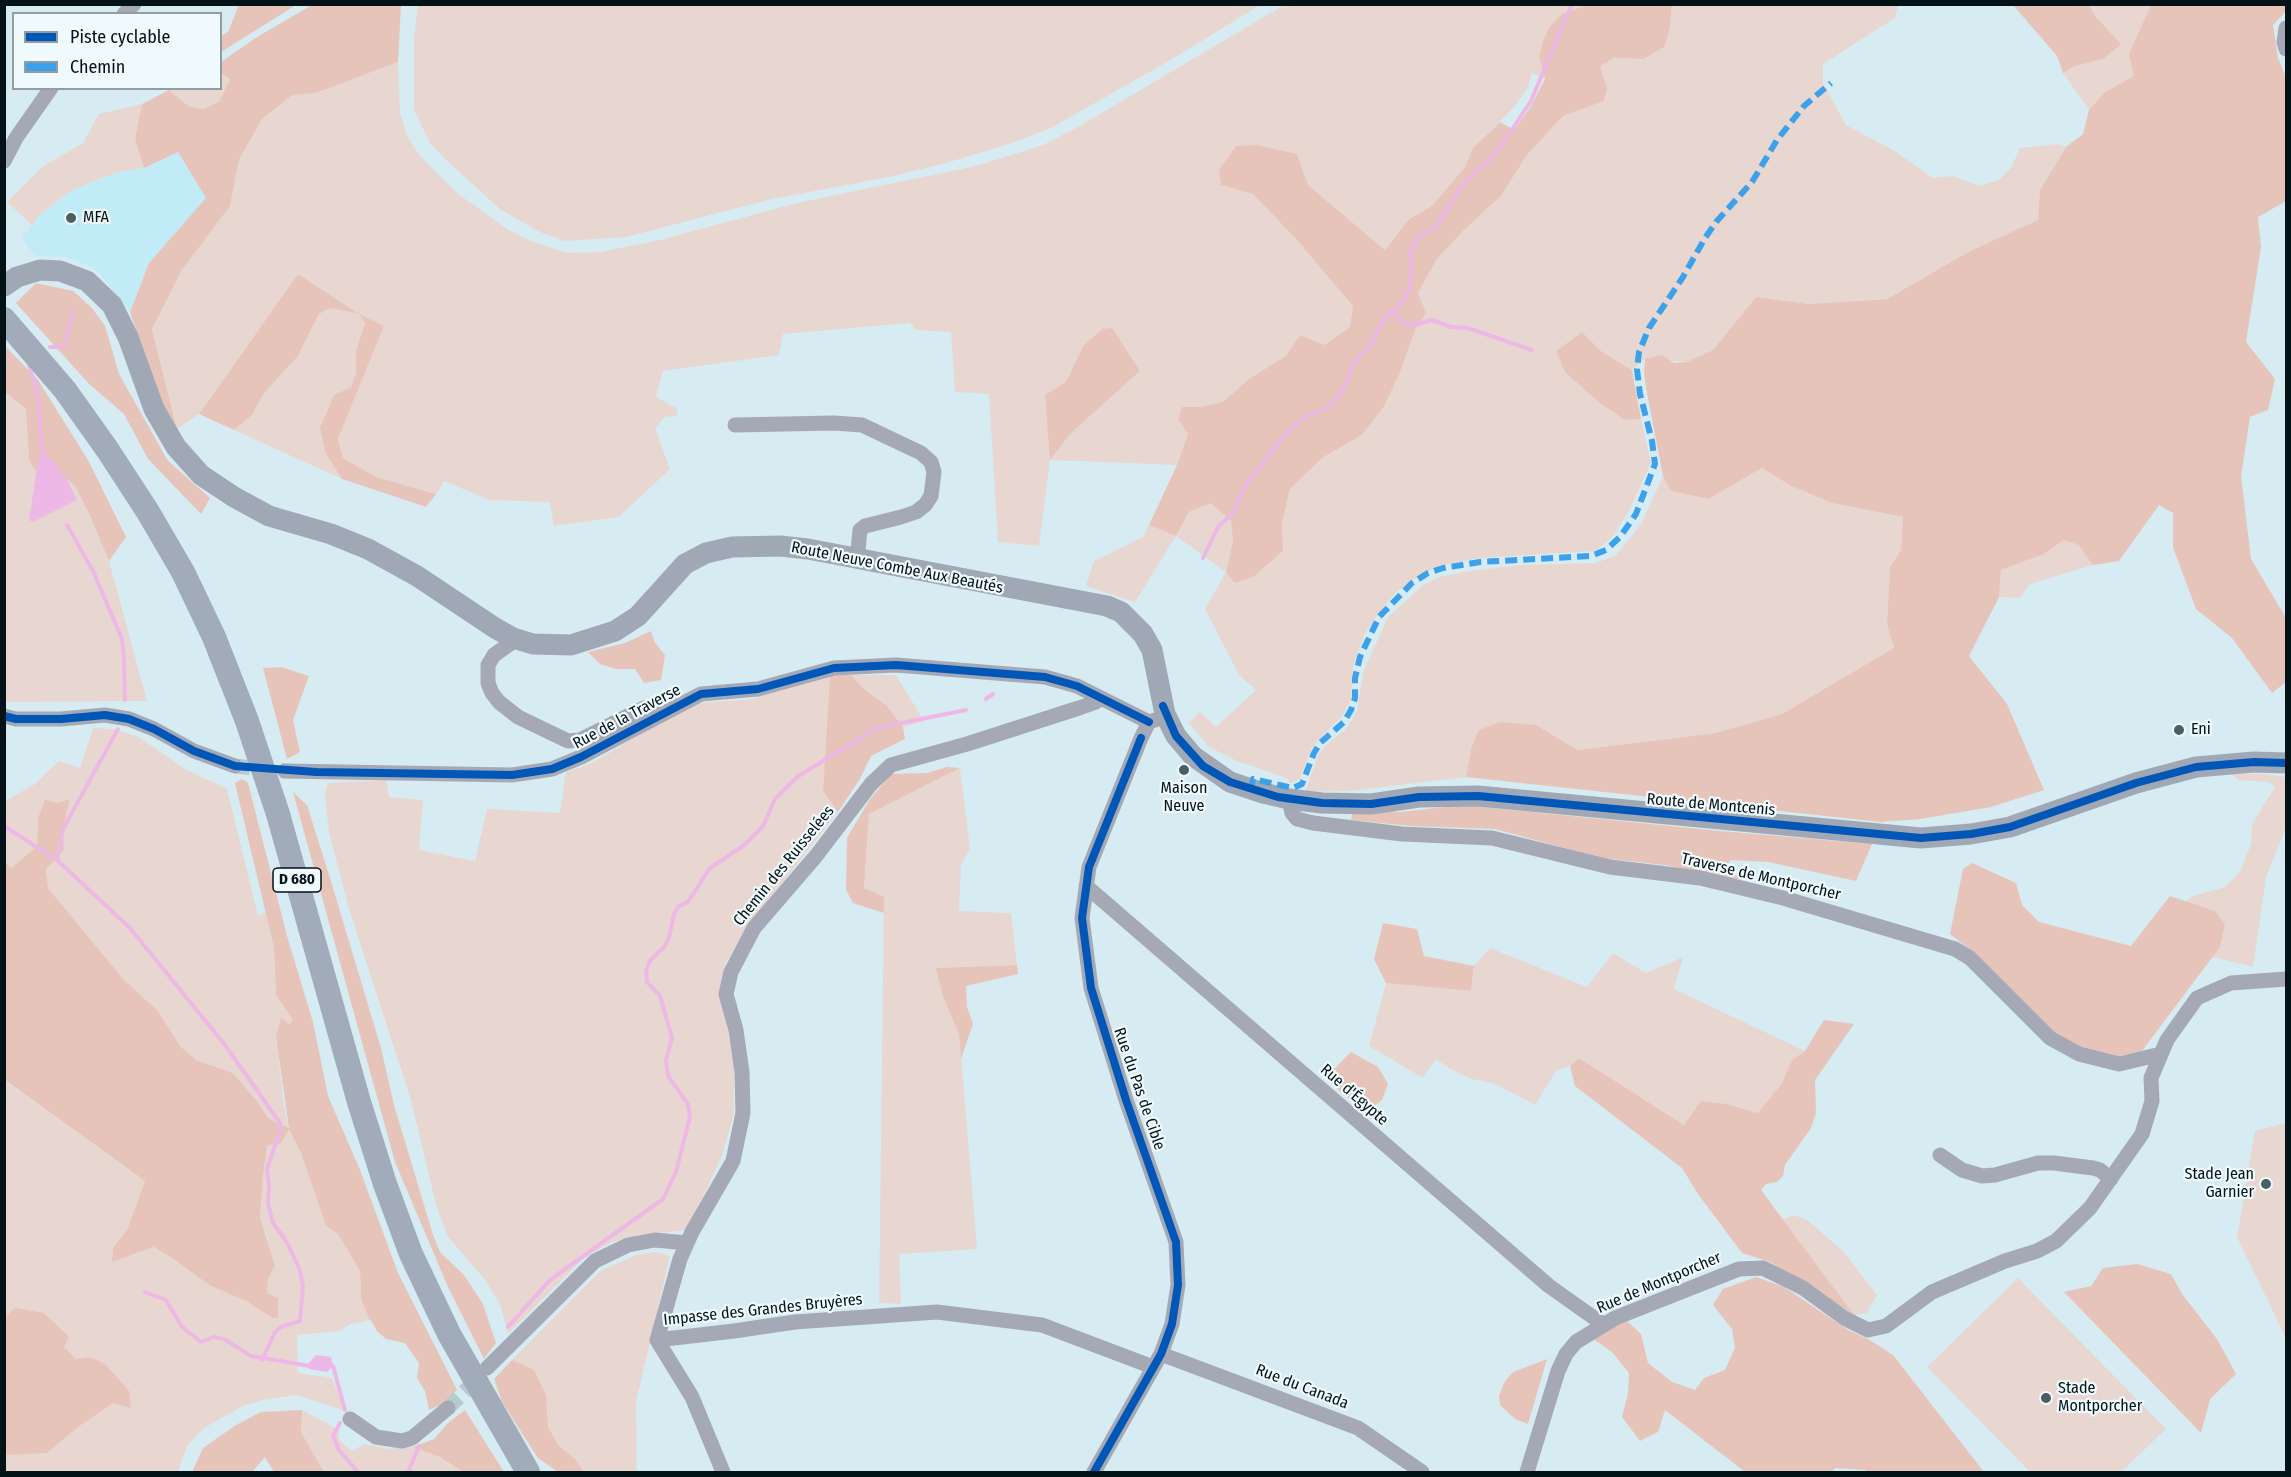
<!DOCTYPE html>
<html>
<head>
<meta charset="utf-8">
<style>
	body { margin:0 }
	#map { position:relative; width:2291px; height:1477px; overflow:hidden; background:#d6ecf2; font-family:"Fira Sans Condensed",sans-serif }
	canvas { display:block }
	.frame { position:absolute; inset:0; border:6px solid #021217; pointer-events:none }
	.legend { position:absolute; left:12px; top:12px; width:210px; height:78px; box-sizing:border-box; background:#f0f9fc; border:2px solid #919da0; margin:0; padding:8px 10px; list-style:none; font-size:18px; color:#021217 }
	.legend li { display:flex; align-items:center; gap:12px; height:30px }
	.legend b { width:30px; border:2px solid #919da0 }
</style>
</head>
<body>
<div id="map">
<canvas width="2291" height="1477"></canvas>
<div class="frame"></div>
<ul class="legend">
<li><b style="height:8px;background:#0057b8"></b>Piste cyclable</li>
<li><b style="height:8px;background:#3ca1ea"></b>Chemin</li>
</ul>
</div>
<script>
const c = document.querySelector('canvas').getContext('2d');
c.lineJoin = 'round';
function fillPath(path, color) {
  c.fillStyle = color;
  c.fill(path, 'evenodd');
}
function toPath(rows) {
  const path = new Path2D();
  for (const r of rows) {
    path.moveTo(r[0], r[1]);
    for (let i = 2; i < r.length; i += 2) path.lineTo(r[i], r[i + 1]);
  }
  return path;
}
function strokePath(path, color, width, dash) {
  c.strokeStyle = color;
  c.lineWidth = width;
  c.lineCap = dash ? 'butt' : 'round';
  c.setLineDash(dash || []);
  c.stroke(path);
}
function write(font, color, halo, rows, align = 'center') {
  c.font = font + ' "Fira Sans Condensed",sans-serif';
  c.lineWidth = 4.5;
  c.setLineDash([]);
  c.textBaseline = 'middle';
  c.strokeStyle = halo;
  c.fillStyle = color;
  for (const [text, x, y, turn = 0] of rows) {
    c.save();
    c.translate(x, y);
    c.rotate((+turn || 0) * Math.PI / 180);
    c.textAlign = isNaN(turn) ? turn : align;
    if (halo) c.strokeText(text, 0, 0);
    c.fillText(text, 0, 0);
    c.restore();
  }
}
const built = toPath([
	[178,152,206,198,149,263,130,312,101,275,88,265,66,257,35,256,22,238,39,215,71,191,117,172,144,168]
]);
const green = toPath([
	[418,5,418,4,1260,5,1174,58,1051,128,1012,143,946,163,893,176,768,200,626,237,564,241,540,232,501,210,446,160,430,143,414,110,414,38],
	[1284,5,1587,5,1539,57,1545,79,1532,73,1527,89,1514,107,1473,148,1465,167,1432,206,1409,219,1385,250,1308,185,1297,154,1221,185,1253,194,1297,240,1353,306,1350,327,1324,345,1300,336,1287,356,1249,379,1223,402,1201,407,1182,407,1178,419,1188,434,1177,465,1050,460,1039,546,998,542,989,394,955,392,951,332,916,330,910,323,783,334,779,355,663,371,656,397,678,409,676,416,665,417,655,428,670,469,619,517,554,526,550,502,489,500,444,481,436,494,376,477,343,458,338,439,384,326,360,316,365,323,356,350,356,372,351,387,334,395,326,454,342,479,234,430,252,415,264,393,298,356,319,314,330,308,358,314,298,274,199,414,177,429,152,329,182,270,230,206,239,160,262,119,292,95,316,93,398,62,400,113,408,138,421,157,457,193,507,229,528,240,567,253,601,252,660,240,797,203,976,166,1043,145,1078,127],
	[1102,329,1112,329,1140,371,1070,434,1050,459,1066,382,1083,346],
	[1672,5,1898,5,1895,18,1823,64,1823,83,1846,125,1893,150,1933,178,1953,176,1979,186,1999,180,2011,168,2020,148,2058,144,2066,147,2040,190,2038,220,1970,251,1887,299,1809,304,1756,297,1713,350,1687,362,1645,359,1632,370,1602,352,1582,332,1556,351,1586,389,1601,404,1625,420,1641,419,1651,463,1629,511,1611,539,1595,551,1479,558,1438,566,1409,582,1394,594,1376,617,1364,635,1353,667,1351,699,1342,717,1320,738,1311,750,1299,780,1290,783,1287,778,1237,761,1209,747,1189,723,1200,712,1216,727,1256,690,1239,675,1205,609,1226,572,1176,536,1135,602,1086,586,1094,561,1143,537,1149,525,1176,536,1189,512,1211,502,1231,521,1233,541,1226,572,1283,551,1282,523,1290,489,1322,458,1362,435,1407,353,1415,330,1426,313,1418,293,1437,259,1464,230,1501,196,1527,155,1563,116,1603,101,1607,88,1600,66,1614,58,1643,59,1670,27],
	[2089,5,2151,5,2130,54,2134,76,2105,92,2089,110,2063,73,2075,66,2103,59,2120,44,2095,16],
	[221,73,230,79,219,102,203,109,188,106,169,90,220,88],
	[142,104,135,139,144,168,117,172,71,191,39,215,32,225,7,202,42,167,83,143,99,114],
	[4,392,26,409,29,460,57,471,75,486,90,516,109,561,147,701,5,702],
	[1762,468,1791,486,1832,503,1903,517,1901,550,1890,567,1887,624,1895,648,1782,714,1716,733,1578,750,1536,725,1471,750,1466,777,1350,791,1305,792,1319,753,1329,742,1345,730,1357,711,1363,672,1388,617,1423,585,1440,577,1469,571,1523,565,1595,563,1615,556,1627,542,1641,524,1663,476,1671,491,1707,499],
	[2064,540,2079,544,2093,565,2030,584,2020,598,1999,597,2001,570,2044,554],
	[830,675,823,791,838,812,746,929,725,964,720,991,734,1062,734,1113,722,1156,701,1201,685,1230,641,1235,612,1242,583,1259,508,1334,500,1304,485,1280,448,1237,436,1205,411,1100,349,909,329,833,325,794,328,783,386,780,389,797,423,800,419,850,475,861,487,809,560,813,566,772,592,763,670,717,701,703,752,699],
	[851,675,896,675,924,721,903,727,886,705,866,691],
	[93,728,114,729,139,737,185,769,227,789,258,916,265,912,274,948,276,995,293,1020,289,1024,281,1018,276,1037,284,1106,289,1128,301,1153,326,1226,338,1234,360,1271,361,1298,371,1320,351,1324,339,1331,297,1335,298,1373,332,1378,346,1411,296,1395,263,1400,243,1406,204,1428,187,1446,178,1472,5,1472,4,1080,145,1181,127,1230,113,1248,132,1255,152,1247,172,1258,209,1285,248,1302,272,1318,267,1293,268,1239,260,1217,263,1176,267,1146,277,1145,289,1128,268,1118,257,1101,233,1073,196,1060,181,1047,157,1010,124,980,48,888,46,869,64,850,63,829,70,799,38,818,37,846,11,868,5,860,5,801,35,784,59,761,80,768],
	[960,768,970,848,961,865,959,911,1011,913,1017,965,937,968,943,997,959,1034,977,1249,899,1254,901,1304,879,1303,884,898,864,888,869,814],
	[2231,774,2261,774,2286,777,2286,828,2266,877,2253,967,2212,957,2220,947,2186,901,2193,896,2225,887,2240,872,2251,844,2252,824,2275,787,2269,782,2238,780],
	[1490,948,1587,987,1613,953,1646,973,1683,957,1674,989,1805,1051,1792,1060,1781,1084,1758,1113,1726,1104,1684,1125,1579,1058,1570,1066,1556,1071,1535,1105,1493,1083,1472,1079,1450,1069,1436,1059,1423,1078,1369,1046,1386,983,1471,991,1474,966],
	[2286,1123,2286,1338,2237,1237,2255,1131],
	[1792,1215,1806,1219,1843,1251,1877,1295,1867,1313,1854,1315,1783,1220],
	[656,1252,670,1256,636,1402,637,1472,584,1472,575,1459,559,1446,548,1427,546,1395,512,1360,600,1271,636,1255],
	[2018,1278,2166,1429,2121,1472,2030,1472,1927,1367],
	[302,1410,339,1430,339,1440,352,1451,364,1444,390,1449,413,1447,440,1457,463,1472,324,1472,301,1432]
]);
const forest = toPath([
	[239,5,239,4,296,5,221,52,221,36,228,32],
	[312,5,401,5,398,62,316,93,292,95,262,119,239,160,230,206,182,270,152,329,177,429,163,408,130,312,149,263,206,198,178,152,144,168,135,139,142,104,169,90,188,106,203,109,219,102,230,79,221,73,221,62,257,37],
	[1587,5,1672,5,1670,27,1664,47,1643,59,1614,58,1600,66,1607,88,1604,101,1563,116,1527,155,1501,196,1464,230,1437,259,1418,293,1426,313,1415,330,1401,370,1384,406,1362,435,1322,458,1290,489,1282,523,1283,551,1253,577,1235,583,1226,572,1233,541,1231,521,1211,503,1189,512,1176,536,1149,525,1177,465,1188,434,1178,419,1182,407,1201,407,1223,402,1249,379,1286,356,1300,335,1324,345,1350,327,1353,306,1297,240,1253,194,1221,185,1219,170,1236,146,1256,145,1297,154,1308,185,1385,250,1409,219,1432,206,1465,167,1473,148,1500,122,1514,130,1530,108,1545,79,1539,57,1543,41,1550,26,1562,14],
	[2013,5,2089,5,2095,16,2121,44,2103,59,2075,66,2063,73,2057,56],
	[2151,5,2286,5,2286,11,2273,25,2278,58,2286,77,2286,201,2258,217,2261,247,2246,342,2275,379,2268,410,2250,417,2241,476,2251,559,2286,618,2286,682,2272,693,2232,638,2196,609,2173,547,2173,513,2159,505,2119,561,2093,565,2079,545,2064,540,2044,554,2001,570,1999,597,1969,656,2007,704,2044,790,1991,807,1920,819,1881,822,1466,777,1471,749,1479,730,1500,722,1536,725,1578,750,1716,733,1782,714,1894,648,1887,624,1890,567,1901,550,1903,517,1832,503,1791,486,1762,468,1708,499,1671,491,1663,476,1646,388,1644,372,1645,359,1662,355,1674,363,1687,362,1713,350,1756,297,1809,304,1887,299,1970,251,2038,220,2040,190,2066,147,2083,134,2089,110,2105,92,2134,76,2129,54],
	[298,274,359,314,384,326,338,439,343,458,376,477,436,494,426,507,342,479,326,454,320,428,334,395,351,387,356,373,356,350,365,323,359,314,330,308,319,314,298,356,264,393,252,415,234,430,199,414],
	[36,283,73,291,92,308,105,326,119,374,168,461,210,498,201,514,148,459,124,414,89,384,16,303],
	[1112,328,1140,371,1070,434,1050,460,1045,395,1066,382,1083,346,1102,329],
	[1582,332,1602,352,1632,370,1641,419,1625,420,1601,404,1565,372,1556,351],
	[4,345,38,380,88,460,126,537,109,561,90,516,75,486,57,471,36,471,29,460,26,409,5,392],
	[651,631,655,643,665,655,661,680,644,683,635,669,616,669,600,664,588,652,625,643],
	[281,667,309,676,293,720,300,752,287,759,263,668],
	[830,675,851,675,866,691,886,705,903,727,905,739,871,756,861,777,838,812,823,791],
	[947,767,960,768,869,814,864,888,884,897,884,913,853,903,846,890,847,838,870,799,891,774,927,773],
	[242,779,248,783,287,936,313,1022,328,1096,360,1170,398,1273,457,1390,442,1404,429,1410,425,1391,417,1378,419,1363,405,1343,386,1339,377,1331,367,1314,361,1298,360,1271,338,1234,326,1226,301,1153,289,1129,281,1143,267,1146,263,1176,260,1217,275,1266,268,1278,267,1293,278,1298,278,1318,272,1318,248,1302,209,1285,172,1258,153,1247,112,1262,113,1248,127,1230,145,1181,5,1080,4,860,11,868,37,846,38,818,45,800,58,803,70,799,63,829,64,850,46,869,48,888,124,980,157,1010,181,1047,196,1060,233,1073,257,1101,268,1118,289,1128,276,1037,281,1017,289,1024,293,1020,276,995,274,948,235,783],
	[293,792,307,805,330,878,381,1048,394,1105,433,1235,440,1252,464,1275,483,1304,496,1343,484,1359,448,1287,395,1162],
	[1462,805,1720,831,1872,844,1856,881,1768,862,1731,860,1727,865,1741,880,1665,865,1601,858,1495,829,1411,826,1351,820,1353,809,1400,812],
	[1972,863,2016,883,2022,905,2039,922,2131,946,2170,896,2215,911,2225,924,2220,947,2142,1051,2114,1057,2081,1048,2054,1034,1977,955,1950,934,1963,869],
	[1383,923,1417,929,1424,956,1474,966,1471,991,1386,983,1374,959],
	[1017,965,1018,974,966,986,967,1007,973,1024,961,1059,959,1034,943,997,936,968],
	[1824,1020,1854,1024,1815,1080,1816,1113,1811,1128,1785,1165,1783,1176,1777,1182,1766,1184,1761,1190,1854,1315,1770,1262,1742,1253,1698,1194,1682,1168,1575,1086,1570,1066,1579,1058,1684,1125,1701,1101,1726,1104,1758,1113,1781,1084,1792,1060,1805,1051],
	[1351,1052,1378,1067,1388,1084,1382,1100,1365,1113,1325,1078],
	[2137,1264,2171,1274,2182,1294,2217,1339,2236,1374,2210,1399,2201,1433,2064,1292,2091,1286,2103,1268],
	[1756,1277,1784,1287,1848,1330,1868,1339,1893,1355,1984,1472,1869,1472,1865,1470,1835,1468,1831,1472,1745,1472,1665,1410,1658,1432,1640,1441,1622,1417,1628,1394,1629,1373,1612,1352,1592,1338,1626,1320,1641,1334,1648,1363,1672,1382,1695,1390,1704,1378,1725,1370,1735,1348,1732,1329,1713,1305,1723,1289],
	[15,1308,44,1313,69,1337,64,1347,76,1359,90,1357,105,1364,129,1391,131,1408,113,1403,78,1427,47,1453,5,1455,5,1317],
	[1547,1359,1528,1424,1515,1419,1500,1405,1499,1396,1505,1381,1513,1372],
	[512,1360,534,1370,546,1395,548,1427,559,1446,575,1459,584,1472,558,1472,538,1458,502,1402,494,1379],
	[302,1410,301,1432,324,1472,274,1472,265,1457,252,1472,192,1472,203,1448,236,1425,261,1412],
	[465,1410,504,1472,463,1472,440,1457,413,1447,434,1439,448,1423]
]);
const water = toPath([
	[41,453,46,453,65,476,77,500,33,522,29,520,39,455],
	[316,1355,331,1357,333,1366,327,1372,309,1369,307,1365]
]);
const stream = toPath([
	[1390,312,1404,323,1414,325,1432,320,1451,327,1468,328,1532,350],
	[50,347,61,347,66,343,72,311],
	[29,366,37,389,43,457],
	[67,525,93,571,122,639,124,659,125,700],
	[1203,558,1218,527,1234,512,1245,486,1287,432,1305,417,1329,406,1340,395,1356,360,1371,344,1387,314,1399,307,1410,289,1412,263,1410,253,1419,236,1436,227,1463,184,1495,155,1531,101,1572,4],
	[986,699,993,694],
	[4,826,57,860,130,928,225,1045,280,1123,280,1131,267,1169,269,1185,268,1204,273,1223,286,1241,299,1268,303,1285,300,1321,281,1327,275,1332,262,1360],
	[57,860,63,829,118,729],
	[145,1292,166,1300,182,1327,201,1342,214,1337,224,1339,251,1356,310,1366],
	[508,1327,550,1280,663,1199,676,1172,690,1117,688,1104,668,1076,666,1060,672,1038,660,996,647,982,646,971,650,961,664,947,669,938,674,914,679,906,688,902,710,868,743,846,763,826,775,799,797,777,877,728,966,710],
	[329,1366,333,1366,345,1410],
	[340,1423,333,1436,339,1450,358,1472],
	[408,1472,419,1446]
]);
const streetTunnel = toPath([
	[235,766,285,771],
	[448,1408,481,1375]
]);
const street = toPath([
	[124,14,134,4],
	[2286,28,2284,42,2286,49],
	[4,161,16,138,51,88],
	[735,425,834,423,862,425,921,453,931,462,934,472,931,496,925,505,916,512,901,517,865,526,860,530,857,560],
	[513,638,511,643,494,655,488,665,488,683,492,693,499,702,518,717,568,741,580,740,644,708,653,709,661,714],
	[4,716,16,719,61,719,105,715,129,719,154,729,194,751,235,766],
	[285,771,512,775,552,769,581,757,701,694,758,689,834,668,896,665,1045,677,1077,686,1149,722],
	[1289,799,1292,813,1297,819,1313,823,1402,834,1492,838,1610,867,1700,878,1783,898,1955,949,1970,958,2050,1038,2079,1054,2119,1064,2161,1054],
	[1086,886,1549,1286,1604,1325],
	[1940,1155,1962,1170,1982,1176,1995,1175,2038,1163,2054,1163,2093,1168,2100,1170,2111,1179],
	[657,1340,680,1259,692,1232,733,1161,743,1113,742,1072,736,1030,726,994,731,972,754,928,816,856,871,784,891,765,967,744,1079,708,1096,702,1100,698],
	[657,1340,734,1331,795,1322,937,1312,1042,1325,1153,1367],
	[657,1340,692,1397,723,1472],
	[1161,1354,1358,1428,1422,1472],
	[487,1368,595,1261,628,1245,655,1240,687,1243],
	[350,1419,376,1437,402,1441,412,1438,448,1408],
	[1094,1472,1161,1354,1172,1324,1178,1285,1176,1242,1126,1100,1091,988,1082,918,1089,867,1141,738,1149,722,1158,719],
	[1527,1472,1558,1371,1566,1354,1576,1342,1615,1318,1739,1269,1763,1268,1803,1288,1844,1318,1868,1330,1886,1326,1932,1292,2005,1261,2037,1251,2056,1241,2090,1208,2142,1134,2152,1101,2151,1078,2167,1040,2197,998,2231,983,2286,979]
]);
const secondary = toPath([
	[4,286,17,277,40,270,60,271,87,281,112,305,128,337,154,409,176,447,201,475,234,497,269,516,331,534,368,549,417,576,495,628,513,638,533,644,571,645,615,631,638,616,685,564,706,553,732,547,780,546,808,549,1107,606,1121,612,1143,634,1152,650,1165,714,1176,736,1193,756,1230,782,1263,793,1289,799,1322,803,1371,804,1419,797,1478,796,1921,838,1971,834,2010,827,2136,783,2196,767,2254,762,2286,763]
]);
const primary = toPath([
	[4,319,65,390,107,449,148,512,183,572,214,637,247,721,278,814,359,1102,385,1184,411,1254,449,1334,528,1472]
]);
const quiet = toPath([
	[1251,790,1253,779,1293,788,1302,784,1314,753,1320,743,1344,722,1351,710,1355,698,1355,678,1360,657,1379,617,1412,583,1428,573,1443,568,1480,562,1591,556,1606,550,1620,537,1636,514,1655,464,1652,441,1640,394,1637,369,1639,352,1649,328,1683,277,1705,238,1716,222,1752,182,1777,140,1804,106,1831,83]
]);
const cycleway = toPath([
	[1163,706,1176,736,1203,766,1230,782,1278,797,1322,803,1371,804,1419,797,1478,796,1921,838,1971,834,2010,827,2136,783,2196,767,2254,762,2286,763],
	[4,716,16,719,61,719,105,715,129,719,154,729,194,751,235,766,316,772,512,775,552,769,581,757,701,694,758,689,834,668,896,665,1045,677,1077,686,1149,722],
	[1094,1472,1161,1354,1172,1324,1178,1285,1176,1242,1126,1100,1091,988,1082,918,1089,867,1141,738]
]);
const markers = [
	[71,218,6,"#4c5e64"],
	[2179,730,6,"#4c5e64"],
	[1184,770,6,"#4c5e64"],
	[2266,1184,6,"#4c5e64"],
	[2046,1398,6,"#4c5e64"]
];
const shields = [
	[297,880,48]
];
const shieldNames = [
	["D 680",297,880]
];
const poiNames = [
	["MFA",83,218],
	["Eni",2191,730],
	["Maison",1184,789,"center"],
	["Neuve",1184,807,"center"],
	["Stade Jean",2254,1175,"right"],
	["Garnier",2254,1193,"right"],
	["Stade",2058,1389],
	["Montporcher",2058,1407]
];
const streetNames = [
	["Route Neuve Combe Aux Beautés",897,568,11],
	["Rue de la Traverse",627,717,-28],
	["Route de Montcenis",1711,805,5],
	["Chemin des Ruisselées",784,866,-51],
	["Traverse de Montporcher",1761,877,13],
	["Rue du Pas de Cible",1139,1089,71],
	["Rue d'Égypte",1354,1095,41],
	["Rue de Montporcher",1659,1283,-23],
	["Impasse des Grandes Bruyères",763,1310,-6],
	["Rue du Canada",1302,1387,21]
];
fillPath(built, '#c1ebf6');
fillPath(green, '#e8d7d1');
fillPath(forest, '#e6c4b9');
fillPath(water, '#edb8e5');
strokePath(stream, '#edb8e5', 4);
strokePath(streetTunnel, '#b6cbd1', 15, [15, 8]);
strokePath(street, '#a4a9b5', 15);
strokePath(secondary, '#a0a8b6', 21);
strokePath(primary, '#a2abb9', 24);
strokePath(quiet, '#3ca1ea', 6, [12, 6]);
strokePath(cycleway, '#0057b8', 8);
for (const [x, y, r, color] of markers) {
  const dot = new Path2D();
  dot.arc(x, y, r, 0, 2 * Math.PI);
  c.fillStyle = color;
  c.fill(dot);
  strokePath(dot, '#f0f9fc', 2);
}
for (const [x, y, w] of shields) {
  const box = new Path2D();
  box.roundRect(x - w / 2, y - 12, w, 24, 4.5);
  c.fillStyle = '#f0f9fc';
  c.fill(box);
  strokePath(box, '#021217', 1.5);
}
write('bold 15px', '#021217', null, shieldNames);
write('16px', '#021217', '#f0f9fc', poiNames, 'left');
write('16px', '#021217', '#f0f9fc', streetNames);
</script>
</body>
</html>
